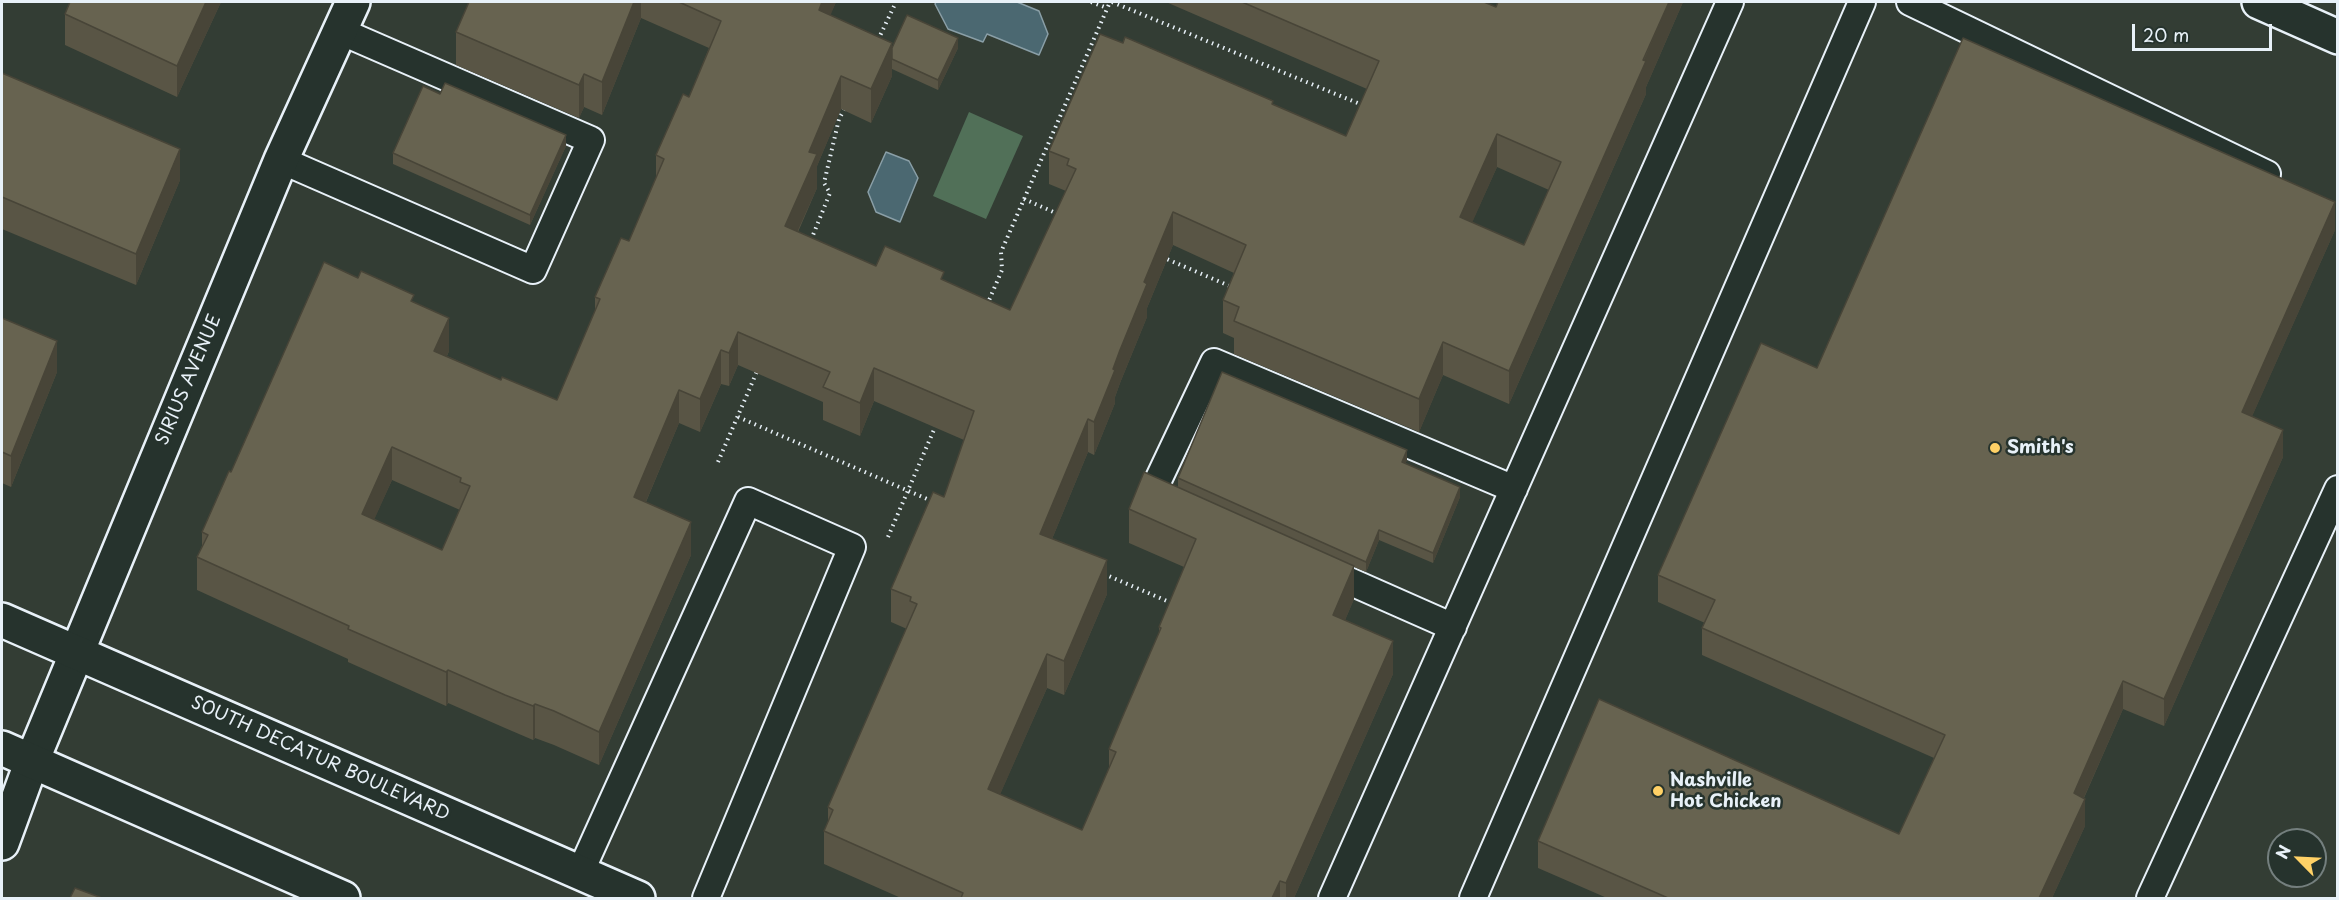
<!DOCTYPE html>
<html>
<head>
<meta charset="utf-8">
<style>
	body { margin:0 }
	#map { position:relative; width:2339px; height:900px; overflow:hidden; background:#333d34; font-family:"Playpen Sans",sans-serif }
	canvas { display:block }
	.frame { position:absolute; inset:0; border:3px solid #e8f1f8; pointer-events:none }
	.north { position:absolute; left:2267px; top:828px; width:60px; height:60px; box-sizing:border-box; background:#26332d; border:2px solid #747f7e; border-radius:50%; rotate:294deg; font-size:16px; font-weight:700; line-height:24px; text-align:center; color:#e8f1f8 }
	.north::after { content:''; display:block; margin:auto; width:21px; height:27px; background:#ffd166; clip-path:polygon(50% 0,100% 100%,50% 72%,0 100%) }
	.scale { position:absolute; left:2132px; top:24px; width:140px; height:27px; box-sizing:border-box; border:3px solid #e8f1f8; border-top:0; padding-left:8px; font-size:18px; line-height:21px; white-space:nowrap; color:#e8f1f8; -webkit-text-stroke:4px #26332d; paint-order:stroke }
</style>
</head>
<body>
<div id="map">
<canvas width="2339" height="900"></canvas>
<div class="frame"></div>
<div class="north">N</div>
<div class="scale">20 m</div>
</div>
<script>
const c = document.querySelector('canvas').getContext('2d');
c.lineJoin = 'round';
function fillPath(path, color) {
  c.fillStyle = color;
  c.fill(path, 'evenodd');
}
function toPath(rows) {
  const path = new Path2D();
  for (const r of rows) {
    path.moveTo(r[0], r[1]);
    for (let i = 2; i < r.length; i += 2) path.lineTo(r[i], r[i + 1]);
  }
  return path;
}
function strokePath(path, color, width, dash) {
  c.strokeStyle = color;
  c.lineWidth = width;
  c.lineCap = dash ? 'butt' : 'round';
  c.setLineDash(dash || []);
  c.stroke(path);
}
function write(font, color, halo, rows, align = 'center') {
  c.font = font + ' "Playpen Sans",sans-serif';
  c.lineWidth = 5;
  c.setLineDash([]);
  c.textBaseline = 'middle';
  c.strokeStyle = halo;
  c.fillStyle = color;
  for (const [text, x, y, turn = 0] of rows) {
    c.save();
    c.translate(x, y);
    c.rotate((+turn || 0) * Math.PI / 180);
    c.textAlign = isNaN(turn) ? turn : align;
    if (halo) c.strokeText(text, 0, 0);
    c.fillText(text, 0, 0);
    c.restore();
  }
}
const green = toPath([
	[969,112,1023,136,986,219,933,196]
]);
const water = toPath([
	[936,2,1017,2,1039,11,1048,34,1039,55,987,34,983,42,948,29,935,4,936,2],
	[886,152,909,161,918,178,900,222,876,212,868,192,886,152]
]);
const path = toPath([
	[1091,2,1107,8],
	[1112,2,1360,104],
	[878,40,896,2],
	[1024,199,1058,214],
	[811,240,830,193,824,183,839,119,846,106],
	[1162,257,1232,287],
	[987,305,1002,270,1001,252,1110,2],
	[738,417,934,502],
	[718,462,758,369],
	[888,537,936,425],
	[1104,574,1174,604]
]);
const service = toPath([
	[1910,2,2267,174],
	[281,160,533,270,591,140,340,31],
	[1170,501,1152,493,1214,362,1514,489],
	[1324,570,1453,627],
	[580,873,748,501,852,547,706,898],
	[1332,898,1730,2],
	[1473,898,1862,2],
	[2150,898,2338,489]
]);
const minor = toPath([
	[2259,2,2338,37],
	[2,843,32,761]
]);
const tertiary = toPath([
	[32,761,281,160,353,2]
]);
const primary = toPath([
	[2,620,638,898],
	[2,748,343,898]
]);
const wall = toPath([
	[221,2,177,97,65,45,65,14],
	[469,2,836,2,830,15,892,48,958,48,938,90,892,69,892,76,871,123,841,109,817,166,817,188,798,232,876,266,944,280,1010,310,1066,191,1049,184,1049,151,1273,104,1346,136,1367,89,1166,2,1484,2,1496,7,1498,2,1683,2,1646,87,1646,94,1509,404,1443,375,1419,432,1234,354,1234,338,1223,333,1223,300,1234,273,1173,245,1147,308,1147,317,1120,383,1115,397,1115,403,1094,455,1088,452,1052,539,1107,594,1064,695,1047,688,1000,794,1082,830,1109,768,1109,749,1159,633,1159,627,1184,567,1129,543,1129,509,1178,487,1178,478,1407,460,1405,464,1460,497,1433,563,1379,540,1366,572,1354,567,1354,599,1345,620,1393,674,1294,898,901,898,824,864,824,831,828,823,828,807,907,629,891,622,891,589,944,497,964,440,874,401,860,436,823,420,823,402,738,365,729,386,721,384,700,432,679,423,646,502,691,555,599,765,554,745,535,738,533,740,505,728,448,703,446,706,348,662,348,659,197,590,197,557,202,546,202,532,231,472,414,303,449,351,447,356,501,380,557,400,595,311,595,297,629,241,656,179,656,155,689,97,709,48,641,18,602,115,584,107,579,118,456,65,456,32],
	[1497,167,1549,190,1524,245,1472,222],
	[392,480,460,510,442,550,374,519],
	[2,73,180,180,136,285,2,229],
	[440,94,566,146,530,225,393,164,393,153],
	[2335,230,2252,416,2283,457,2164,726,2123,709,2084,798,2085,826,2052,898,1607,898,1538,868,1538,841,1899,834,1934,758,1702,655,1702,628,1705,623,1658,602,1658,575],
	[2,318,57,372,11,487,2,483]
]);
const shadedWall = toPath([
	[206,2,221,2,177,97,177,66],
	[634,2,641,2,641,18,602,115,602,82],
	[822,2,836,2,819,43,819,10],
	[1669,2,1683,2,1646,87,1646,94,1509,404,1509,371],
	[958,38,958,48,938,90,938,80],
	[892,43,892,76,871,123,871,89],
	[584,74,584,107,579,118,579,85],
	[841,76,841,109,817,166,817,188,785,259,785,226,809,152],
	[1497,134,1497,167,1460,250,1460,217],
	[566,135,566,146,530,225,530,215],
	[180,149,180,180,136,285,136,254],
	[2335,202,2335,230,2242,439,2242,412],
	[1173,212,1173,245,1147,308,1147,317,1120,383,1115,397,1115,403,1094,455,1094,422,1144,282],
	[449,318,449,351,434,384,434,351],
	[738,332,738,365,729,386,729,353],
	[57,341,57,372,11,487,11,456],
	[1443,342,1443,375,1419,432,1419,399],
	[721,350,721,384,700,432,700,399],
	[874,368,874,401,860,436,860,403],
	[679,390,679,423,634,530,634,497],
	[1088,419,1088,452,1040,568,1040,534],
	[2283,430,2283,457,2164,726,2164,699],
	[392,447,392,480,362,547,362,514],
	[1407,450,1407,460,1402,472,1402,462],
	[1460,487,1460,497,1433,563,1433,553],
	[691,522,691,555,599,765,599,732],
	[1379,530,1379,540,1366,572,1366,562],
	[1107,560,1107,594,1064,695,1064,661],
	[1354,566,1354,599,1333,649,1333,615],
	[1393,641,1393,674,1294,898,1286,898,1286,883],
	[1047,654,1047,688,988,822,988,789],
	[448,670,448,703,446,706,446,672],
	[2123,681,2123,709,2074,820,2074,793],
	[535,704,535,738,533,740,533,706],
	[2085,799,2085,826,2052,898,2039,898],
	[1280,881,1280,898,1272,898]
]);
const building = toPath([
	[70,2,206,2,177,66,65,14,70,2],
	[469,2,634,2,602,82,584,74,579,85,456,32,469,2],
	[679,2,822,2,819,10,892,43,871,89,841,76,809,152,817,154,785,226,876,266,885,246,944,272,941,279,1010,310,1076,169,1067,165,1069,159,1049,151,1100,34,1123,43,1125,37,1273,101,1272,104,1346,136,1379,61,1242,2,1484,2,1496,7,1498,2,1669,2,1643,60,1646,61,1509,371,1443,342,1419,399,1234,321,1239,307,1223,300,1246,245,1173,212,1144,282,1147,284,1120,350,1113,369,1115,370,1094,422,1088,419,1040,534,1107,560,1064,661,1047,654,988,789,1082,830,1116,752,1109,749,1122,718,1161,628,1159,627,1196,539,1129,509,1144,472,1354,566,1333,615,1393,641,1286,883,1280,881,1272,898,961,898,963,893,824,831,833,810,828,807,917,604,910,601,911,597,891,589,933,492,944,497,974,411,874,368,860,403,823,387,830,372,738,332,729,353,721,350,700,399,679,390,634,497,691,522,599,732,554,711,535,704,533,706,505,695,448,670,446,672,348,629,349,626,197,557,208,535,202,532,229,471,231,472,324,262,358,278,361,271,414,295,411,301,449,318,434,351,501,380,502,377,557,400,600,299,595,297,621,238,629,241,664,159,656,155,683,94,689,97,721,21,679,2],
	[1497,134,1561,162,1524,245,1460,217,1497,134],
	[392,447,461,478,460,482,470,486,442,550,362,514,392,447],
	[907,15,958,38,938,80,892,59,892,48,907,15],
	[1963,38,2335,202,2242,412,2283,430,2164,699,2123,681,2074,793,2085,799,2039,898,1668,898,1538,841,1599,699,1899,834,1945,735,1702,628,1715,600,1658,575,1761,343,1817,368,1963,38],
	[2,73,180,149,136,254,2,197,2,73],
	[445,83,566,135,530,215,393,153,423,86,440,94,445,83],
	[2,318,57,341,11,456,2,452,2,318],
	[1222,372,1407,450,1402,462,1460,487,1433,553,1379,530,1366,562,1178,478,1222,372],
	[75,888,102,898,70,898,75,888]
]);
const markers = [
	[1995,448,6,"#ffd166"],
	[1658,791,6,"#ffd166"]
];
const streetNames = [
	["SIRIUS AVENUE",189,380,-67],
	["SOUTH DECATUR BOULEVARD",320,759,24]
];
const poiNames = [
	["Smith's",2007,448],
	["Nashville",1670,781],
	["Hot Chicken",1670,802]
];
fillPath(green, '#517058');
fillPath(water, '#4b6871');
strokePath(water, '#8a9fa7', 1.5);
strokePath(service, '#e8f1f8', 30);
strokePath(minor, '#e8f1f8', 38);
strokePath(tertiary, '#e8f1f8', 38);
strokePath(primary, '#e8f1f8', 38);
strokePath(path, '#e8f1f8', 4, [1.5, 4.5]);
strokePath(service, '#26332d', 26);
strokePath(minor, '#26332d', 33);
strokePath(tertiary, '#26332d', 33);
strokePath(primary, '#26332d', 33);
fillPath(wall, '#595545');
fillPath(shadedWall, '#484538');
fillPath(building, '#676350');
strokePath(building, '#484538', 1.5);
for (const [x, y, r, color] of markers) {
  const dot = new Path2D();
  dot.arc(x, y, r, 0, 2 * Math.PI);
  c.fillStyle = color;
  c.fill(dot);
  strokePath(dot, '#26332d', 2);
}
write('18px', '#e8f1f8', '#26332d', streetNames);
write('bold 18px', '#e8f1f8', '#26332d', poiNames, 'left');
</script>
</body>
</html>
